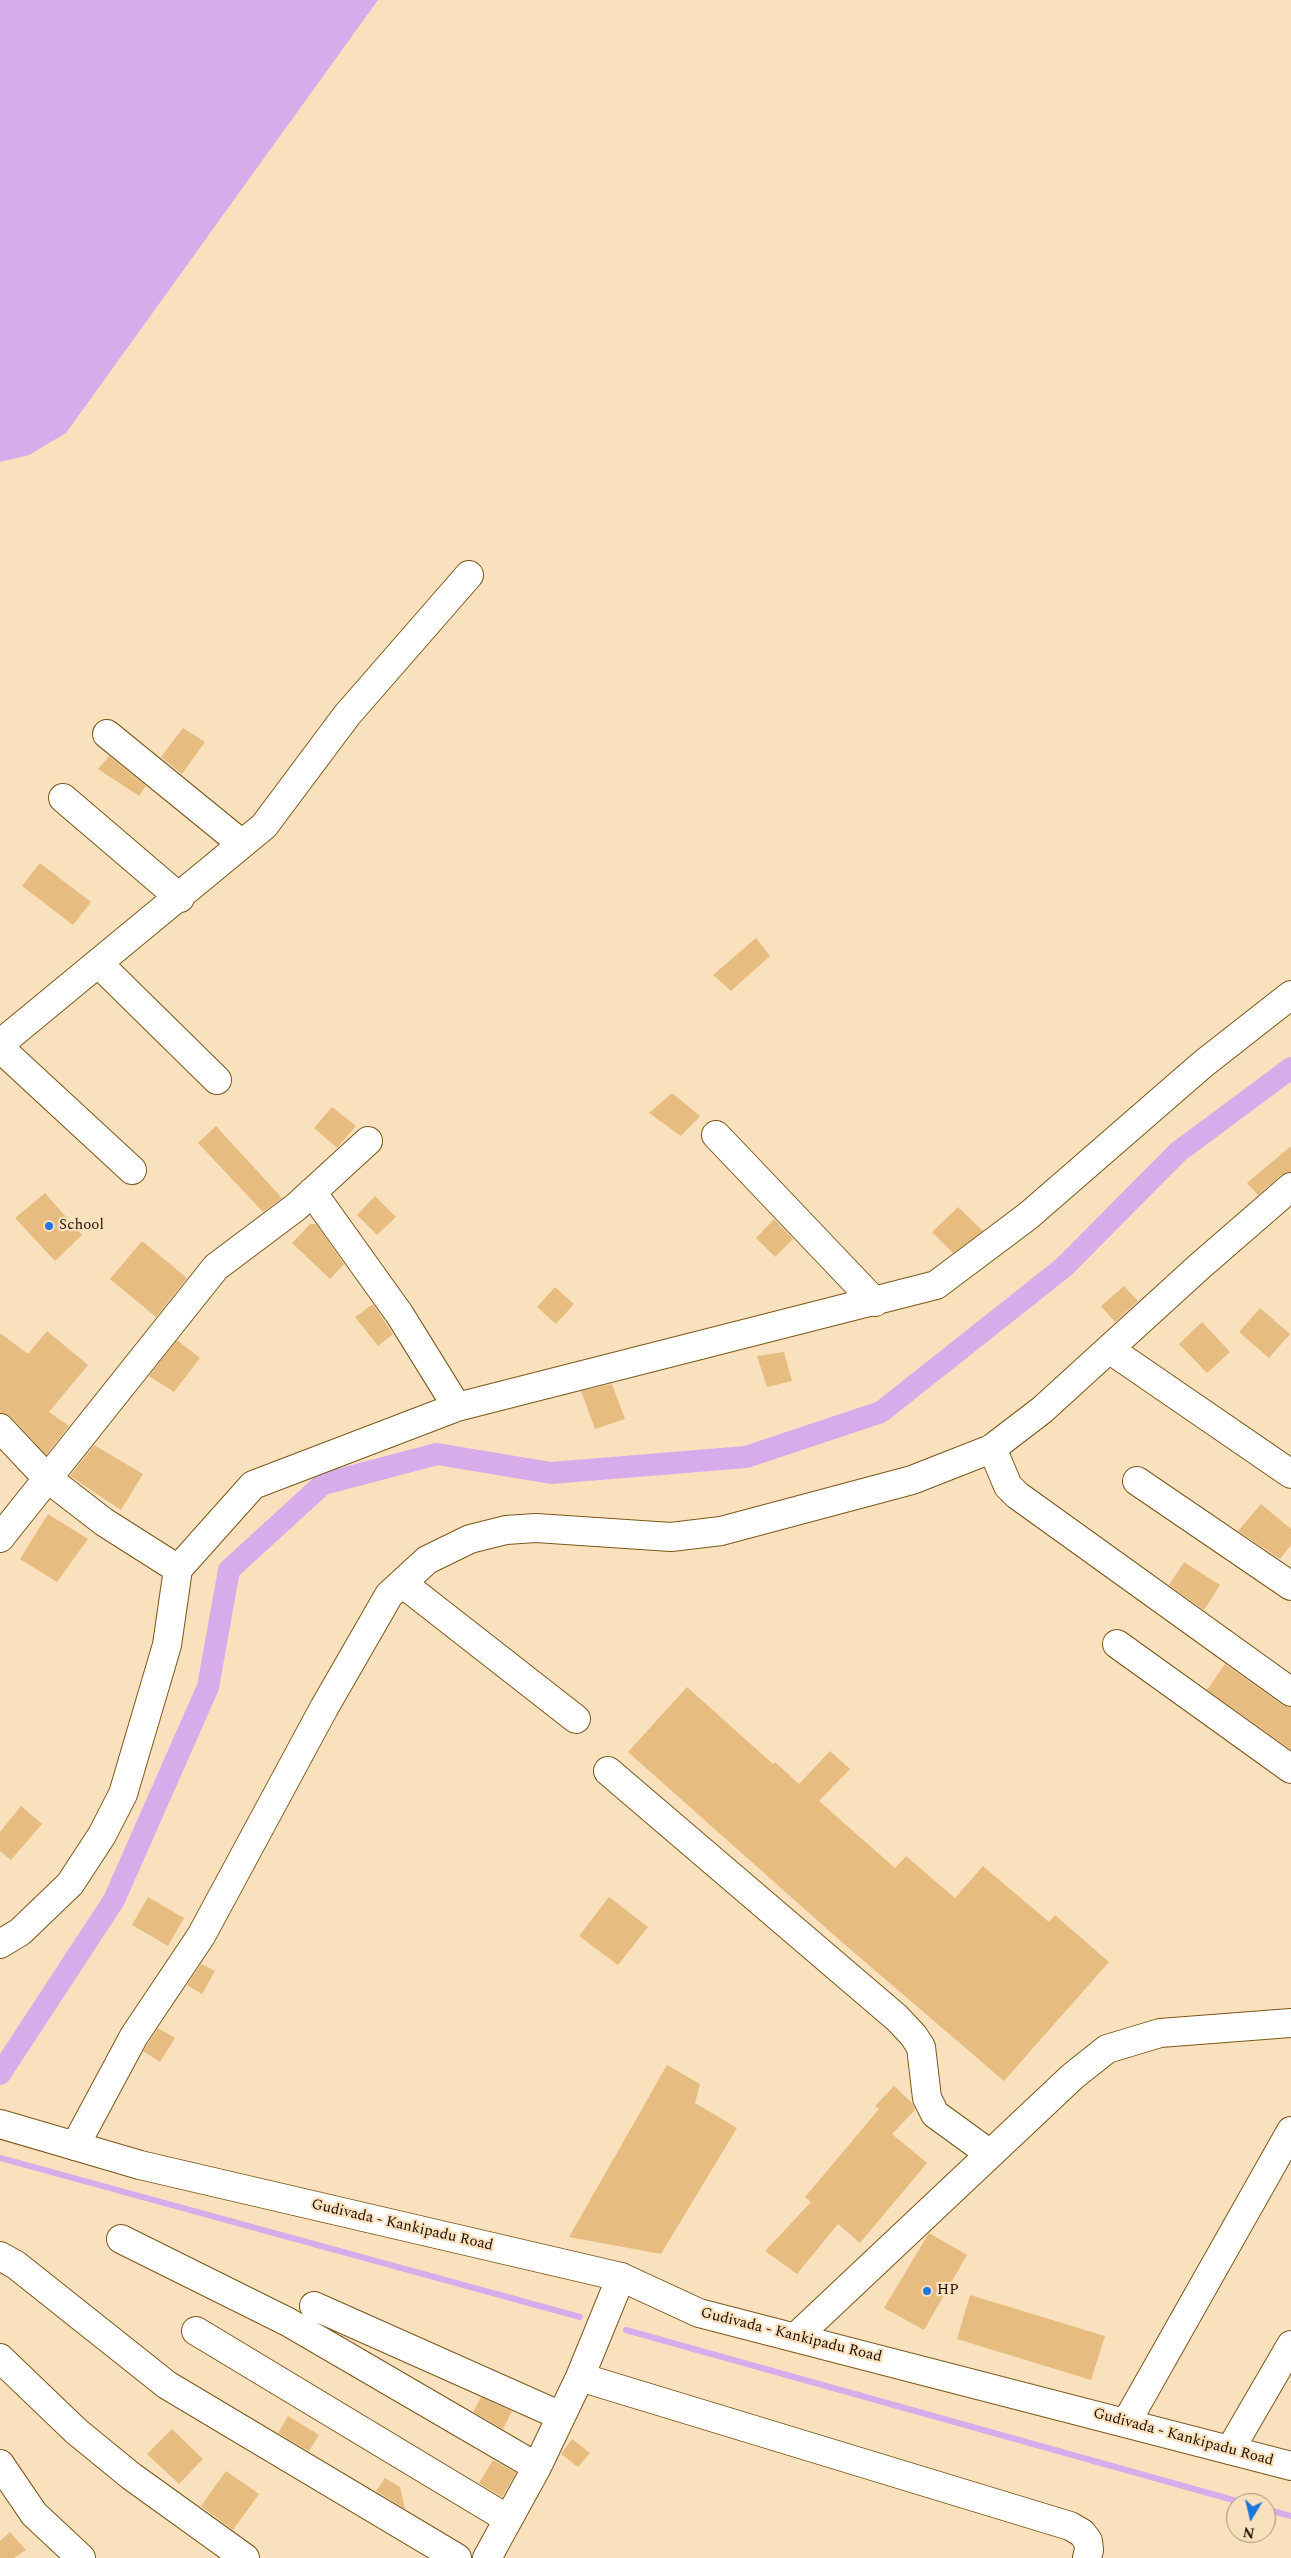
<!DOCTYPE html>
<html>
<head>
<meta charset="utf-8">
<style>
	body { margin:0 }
	#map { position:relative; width:1291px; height:2558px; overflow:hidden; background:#fae1be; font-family:Spectral,serif }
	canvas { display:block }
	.north { position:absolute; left:1226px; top:2493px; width:50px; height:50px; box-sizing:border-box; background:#fae1be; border:1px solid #a28d72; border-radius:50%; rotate:189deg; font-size:14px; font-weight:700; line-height:20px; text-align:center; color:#1d0e00 }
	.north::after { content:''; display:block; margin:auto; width:18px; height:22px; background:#1b76df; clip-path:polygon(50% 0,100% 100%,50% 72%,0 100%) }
</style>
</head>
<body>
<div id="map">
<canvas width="1291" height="2558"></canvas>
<div class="north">N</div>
</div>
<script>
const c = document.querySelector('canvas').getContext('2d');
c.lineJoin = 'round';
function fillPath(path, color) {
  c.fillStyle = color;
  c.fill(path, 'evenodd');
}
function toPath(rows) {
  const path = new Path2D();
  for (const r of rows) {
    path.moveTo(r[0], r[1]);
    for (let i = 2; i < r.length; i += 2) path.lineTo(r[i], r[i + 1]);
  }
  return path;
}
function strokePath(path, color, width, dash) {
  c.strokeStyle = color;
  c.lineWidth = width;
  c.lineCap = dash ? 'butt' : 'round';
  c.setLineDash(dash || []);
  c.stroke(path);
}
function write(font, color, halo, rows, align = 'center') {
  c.font = font + ' Spectral,serif';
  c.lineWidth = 4.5;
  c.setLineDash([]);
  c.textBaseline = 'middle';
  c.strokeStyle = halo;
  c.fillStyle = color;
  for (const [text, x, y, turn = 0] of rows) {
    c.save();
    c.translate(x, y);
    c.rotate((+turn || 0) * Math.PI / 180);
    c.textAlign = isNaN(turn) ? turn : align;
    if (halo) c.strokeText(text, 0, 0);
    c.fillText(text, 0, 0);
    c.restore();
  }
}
const water = toPath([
	[0,0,378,0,66,433,29,455,0,462]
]);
const stream = toPath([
	[0,2158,580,2317],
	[626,2330,1244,2503],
	[1266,2509,1291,2516]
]);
const canal = toPath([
	[0,2074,114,1900,208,1687,229,1570,323,1484,437,1454,551,1473,746,1457,881,1412,1064,1267,1178,1152,1291,1068]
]);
const building = toPath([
	[183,728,205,742,182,774,161,757],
	[109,756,146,786,139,796,98,769],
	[40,863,91,902,73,925,22,886],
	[756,938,770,956,731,991,713,975],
	[672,1093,700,1116,681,1136,649,1113],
	[332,1107,356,1126,337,1148,314,1128],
	[216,1126,282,1198,263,1212,198,1143],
	[1291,1146,1291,1172,1281,1175,1258,1195,1247,1183],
	[45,1193,82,1235,55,1261,15,1218],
	[375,1196,396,1217,377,1235,357,1215],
	[958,1207,983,1231,953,1253,932,1232],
	[774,1219,793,1239,775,1257,756,1238],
	[310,1224,316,1224,344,1264,330,1279,292,1243],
	[142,1241,187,1278,156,1317,110,1279],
	[1124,1286,1138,1301,1115,1322,1101,1306],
	[555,1287,574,1304,556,1324,537,1307],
	[373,1304,393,1334,378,1346,355,1317],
	[1260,1308,1290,1334,1269,1358,1239,1332],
	[1202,1322,1230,1352,1207,1373,1179,1344],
	[47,1331,88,1365,49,1412,69,1426,46,1455,11,1417,0,1413,0,1333,28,1354],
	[177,1340,200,1358,174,1392,149,1376],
	[784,1352,792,1381,767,1387,757,1356],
	[612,1384,625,1419,595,1429,581,1391],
	[94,1445,143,1474,121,1510,70,1476],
	[1261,1504,1291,1529,1291,1545,1280,1559,1238,1531],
	[48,1514,88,1539,57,1582,20,1559],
	[1184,1562,1220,1585,1204,1610,1169,1585],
	[1225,1664,1282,1705,1291,1707,1291,1750,1207,1690],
	[687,1687,773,1764,775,1762,799,1784,830,1751,850,1769,819,1801,895,1868,906,1856,955,1898,983,1866,1049,1922,1055,1915,1109,1962,1004,2081,836,1937,628,1752],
	[21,1806,42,1824,11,1860,0,1851,0,1832],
	[148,1897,184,1918,168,1946,132,1925],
	[609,1897,648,1927,618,1965,579,1936],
	[201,1964,215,1971,202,1994,187,1985],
	[158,2028,175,2038,160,2062,143,2051],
	[667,2065,700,2084,695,2103,737,2128,661,2254,569,2237],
	[894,2086,913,2104,915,2110,892,2134,927,2163,860,2243,838,2224,797,2274,765,2251,811,2202,805,2197,879,2109,875,2106],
	[929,2233,967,2255,924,2330,884,2308],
	[970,2295,1105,2336,1091,2380,957,2339],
	[481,2397,512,2411,503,2429,473,2412],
	[288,2416,319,2435,309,2451,278,2433],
	[172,2429,203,2459,179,2484,147,2454],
	[572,2439,590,2453,578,2467,561,2454],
	[493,2460,516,2473,502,2497,479,2483],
	[226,2471,259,2494,233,2530,201,2506],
	[385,2478,400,2487,405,2509,376,2491],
	[10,2532,26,2550,14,2558,0,2558,0,2541]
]);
const minor = toPath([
	[107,734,242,844],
	[63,798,180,898],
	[99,964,217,1080],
	[0,1044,264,826,347,715,469,575],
	[0,1048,132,1170],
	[716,1135,875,1302],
	[312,1192,400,1315,457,1407],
	[1109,1349,1291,1474],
	[0,1428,47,1478,104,1522,178,1569,253,1485,457,1407,936,1285,1028,1216,1203,1064,1291,995],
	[992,1448,1008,1486,1017,1495,1291,1692],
	[1137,1481,1291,1586],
	[0,1538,216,1267,296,1207,368,1141],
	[402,1583,576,1719],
	[1117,1644,1291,1769],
	[608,1771,897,2018,913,2035,921,2047,927,2098,935,2114,990,2154],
	[0,1944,20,1932,70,1884,102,1835,123,1794,167,1645,178,1569],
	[75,2146,134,2036,201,1936,324,1708,389,1595,427,1560,470,1539,506,1530,536,1528,671,1537,721,1531,912,1480,991,1449,1042,1410,1200,1266,1291,1187],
	[121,2239,288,2322,537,2467],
	[0,2256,16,2265,167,2385,457,2558],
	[314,2306,561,2416],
	[196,2331,508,2519],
	[796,2337,1073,2076,1107,2049,1160,2033,1291,2023],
	[0,2358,76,2431,131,2476,245,2558],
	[580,2377,1070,2526,1082,2533,1088,2541,1089,2550,1087,2558],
	[1126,2423,1291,2131],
	[1230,2450,1291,2345],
	[0,2464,34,2514,81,2558],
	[487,2558,537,2467,580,2377,621,2277]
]);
const major = toPath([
	[0,2124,140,2165,621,2277,699,2313,1291,2466]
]);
const markers = [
	[49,1226,5,"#1b76df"],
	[927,2291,5,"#1b76df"]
];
const poiNames = [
	["School",59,1226],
	["HP",937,2291]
];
const streetNames = [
	["Gudivada - Kankipadu Road",402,2226,13],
	["Gudivada - Kankipadu Road",791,2336,14],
	["Gudivada - Kankipadu Road",1183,2438,15]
];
fillPath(water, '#d8abeb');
strokePath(stream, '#d8abeb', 6);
strokePath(canal, '#d8abeb', 22);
fillPath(building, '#e6bc81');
strokePath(minor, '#7b5618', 30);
strokePath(major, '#7b5618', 30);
strokePath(minor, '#fff', 28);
strokePath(major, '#fff', 28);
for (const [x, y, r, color] of markers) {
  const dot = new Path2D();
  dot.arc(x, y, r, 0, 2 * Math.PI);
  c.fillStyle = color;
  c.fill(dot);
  strokePath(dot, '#fae1be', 2);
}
write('15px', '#1d0e00', '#fae1be', poiNames, 'left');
write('15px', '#1d0e00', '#fae1be', streetNames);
</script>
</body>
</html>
